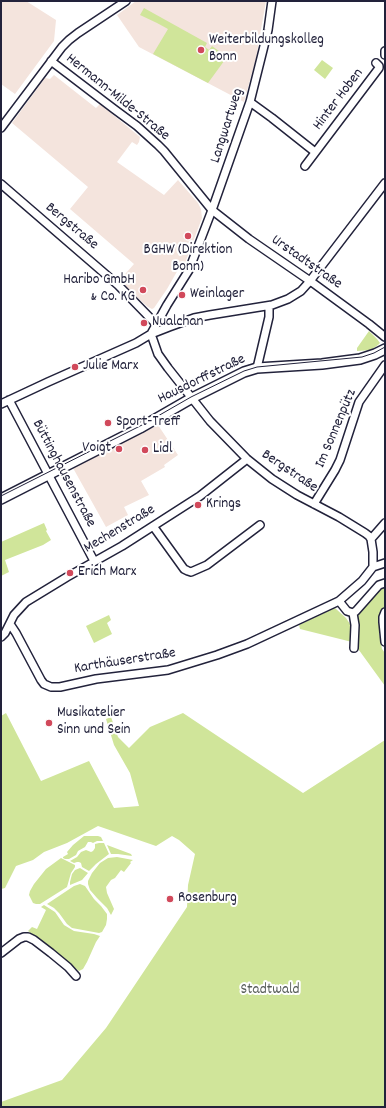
<!DOCTYPE html>
<html>
<head>
<meta charset="utf-8">
<style>
	body { margin:0 }
	#map { position:relative; width:386px; height:1108px; overflow:hidden; background:#fff; font-family:Dekko,sans-serif }
	canvas { display:block }
	.frame { position:absolute; inset:0; border:2px solid #22223b; pointer-events:none }
</style>
</head>
<body>
<div id="map">
<canvas width="386" height="1108"></canvas>
<div class="frame"></div>
</div>
<script>
const c = document.querySelector('canvas').getContext('2d');
c.lineJoin = 'round';
function fillPath(path, color) {
  c.fillStyle = color;
  c.fill(path, 'evenodd');
}
function toPath(rows) {
  const path = new Path2D();
  for (const r of rows) {
    path.moveTo(r[0], r[1]);
    for (let i = 2; i < r.length; i += 2) path.lineTo(r[i], r[i + 1]);
  }
  return path;
}
function strokePath(path, color, width, dash) {
  c.strokeStyle = color;
  c.lineWidth = width;
  c.lineCap = dash ? 'butt' : 'round';
  c.setLineDash(dash || []);
  c.stroke(path);
}
function write(font, color, halo, rows, align = 'center') {
  c.font = font + ' Dekko,sans-serif';
  c.lineWidth = 4;
  c.setLineDash([]);
  c.textBaseline = 'middle';
  c.strokeStyle = halo;
  c.fillStyle = color;
  for (const [text, x, y, turn = 0] of rows) {
    c.save();
    c.translate(x, y);
    c.rotate((+turn || 0) * Math.PI / 180);
    c.textAlign = isNaN(turn) ? turn : align;
    if (halo) c.strokeText(text, 0, 0);
    c.fillText(text, 0, 0);
    c.restore();
  }
}
const built = toPath([
	[1,1,26,1,56,20,54,41,15,94,1,84],
	[136,1,266,1,256,58,244,102,139,47,117,15],
	[54,75,96,108,100,104,140,137,139,142,137,145,132,142,117,162,164,195,178,180,198,203,201,209,202,218,185,263,179,268,167,289,154,308,152,309,148,307,119,281,134,264,70,209,88,187,12,123,45,78,50,79],
	[158,425,178,455,164,465,165,467,141,481,149,495,124,507,128,515,106,527,73,468,109,449]
]);
const green = toPath([
	[144,8,207,43,205,47,209,50,212,46,227,57,208,83,153,54,168,29,157,23,140,15],
	[322,60,333,68,325,79,314,70],
	[369,331,377,339,380,343,378,345,371,350,357,351,357,348],
	[44,523,47,530,46,531,51,540,43,545,5,560,9,572,1,576,1,542],
	[383,587,385,587,385,606,380,613,379,622,379,632,382,649,385,653,385,686,356,646,358,616,375,593],
	[335,608,346,618,352,627,352,642,300,629,299,625],
	[109,615,111,620,107,623,112,634,94,643,86,626],
	[6,713,41,781,89,761,114,808,139,806,130,773,114,745,106,719,111,717,118,737,129,748,150,727,183,713,303,793,385,740,385,1028,384,1030,385,1031,385,1107,1,1107,1,1102,62,1080,106,1028,187,907,188,885,195,854,179,840,172,836,156,846,98,826,67,843,44,852,33,860,16,866,5,888,1,889,1,716],
	[84,836,98,836,101,837,103,841,97,841,93,843,91,842,88,842,85,847,78,851,76,855,69,859,65,859,63,858,63,857,68,854,67,852,73,845],
	[99,843,104,843,109,854,96,864,89,871,82,867,81,863,79,862,77,862,74,863,70,861,77,857,81,852,86,850,91,852,93,851,95,848,95,844],
	[107,845,131,854,132,856,118,854,111,854],
	[117,857,133,860,130,862,131,863,124,872,121,870,115,878,111,880,106,887,107,893,114,909,111,915,107,908,97,898,90,890,88,884,88,881,92,873,100,863,108,858],
	[61,858,75,865,75,867,71,873,67,887,40,904,36,904,33,903,29,895,30,891,34,884,46,869],
	[80,868,88,873,82,880,70,885,70,882,72,874,75,870],
	[80,884,85,886,94,899,101,906,107,914,107,919,106,925,102,932,99,933,72,928,67,924,59,913,54,908,47,904,74,886],
	[44,905,55,912,64,925,74,931,94,934,100,936,96,942,87,962,83,969,79,971,28,931,32,927,37,929,46,910,41,907]
]);
const minor = toPath([
	[385,51,385,55],
	[51,61,114,109,137,126,158,145,164,151,212,210,249,239,313,283,369,324,385,337],
	[250,102,272,118,315,152],
	[1,128,62,47,69,40,78,33,126,1],
	[305,166,379,68,379,66,376,63],
	[1,184,118,285,156,324],
	[151,334,167,305,189,270,212,210,250,102,268,30,272,1],
	[257,368,269,317,269,306],
	[9,400,94,561],
	[1,404,48,382,136,343,151,334,169,327,194,318,210,315,272,305,288,299,301,291,310,281,385,183],
	[314,504,335,470,340,460,359,402,385,365],
	[153,526,184,569,188,571,191,572,207,565,260,525],
	[371,539,385,523],
	[373,567,385,563],
	[339,601,347,611,353,613],
	[385,612,383,617,383,622,385,642],
	[353,613,356,611,379,585,385,583],
	[353,613,355,625,354,648],
	[10,624,16,633,41,680,44,684,51,687,60,687,96,679,168,670,217,655,247,644,339,601,362,581,373,567,373,552,371,539,369,536,365,533,339,517,297,495,272,479,247,459,210,421,168,368,158,354,151,334],
	[1,637,5,633,14,615,26,602,67,577,122,546,200,496,247,459],
	[1,953,19,939,24,937,28,937,34,940,51,953,68,967,76,976]
]);
const major = toPath([
	[1,499,140,428,192,398,244,372,257,368,322,364,360,359,375,354,385,349]
]);
const tram = toPath([
	[1,496,144,424,191,397,244,371,257,367,362,357,374,353,385,347]
]);
const markers = [
	[201,50,4,"#d1495b"],
	[188,236,4,"#d1495b"],
	[143,290,4,"#d1495b"],
	[182,295,4,"#d1495b"],
	[144,323,4,"#d1495b"],
	[75,367,4,"#d1495b"],
	[108,423,4,"#d1495b"],
	[119,449,4,"#d1495b"],
	[145,450,4,"#d1495b"],
	[198,505,4,"#d1495b"],
	[70,573,4,"#d1495b"],
	[49,723,4,"#d1495b"],
	[170,899,4,"#d1495b"]
];
const poiNames = [
	["Weiterbildungskolleg",209,41],
	["Bonn",209,58],
	["BGHW (Direktion",188,251,"center"],
	["Bonn)",188,268,"center"],
	["Haribo GmbH",135,281,"right"],
	["& Co. KG",135,298,"right"],
	["Weinlager",190,295],
	["Nualchan",152,323],
	["Julie Marx",83,367],
	["Sport-Treff",116,423],
	["Voigt",111,449,"right"],
	["Lidl",153,450],
	["Krings",206,505],
	["Erich Marx",78,573],
	["Musikatelier",57,714],
	["Sinn und Sein",57,731],
	["Rosenburg",178,899]
];
const streetNames = [
	["Hermann-Milde-Straße",117,98,39],
	["Hinter Hoben",339,100,-53],
	["Langwartweg",228,126,-72],
	["Bergstraße",71,227,40],
	["Urstadtstraße",306,263,35],
	["Hausdorffstraße",202,380,-26],
	["Im Sonnenpütz",337,429,-67],
	["Bergstraße",289,472,34],
	["Büttinghausenstraße",63,474,62],
	["Mechenstraße",120,530,-31],
	["Karthäuserstraße",125,662,-9]
];
const parkNames = [
	["Stadtwald",270,991]
];
fillPath(built, '#f4e4dd');
fillPath(green, '#d0e59a');
strokePath(minor, '#22223b', 10);
strokePath(major, '#22223b', 12);
strokePath(minor, '#fff', 7);
strokePath(major, '#fff', 9);
strokePath(tram, '#22223b', 1);
for (const [x, y, r, color] of markers) {
  const dot = new Path2D();
  dot.arc(x, y, r, 0, 2 * Math.PI);
  c.fillStyle = color;
  c.fill(dot);
  strokePath(dot, '#fff', 1.5);
}
write('15px', '#22223b', '#fff', poiNames, 'left');
write('15px', '#22223b', '#fff', streetNames);
write('15px', '#565c58', '#fff', parkNames);
</script>
</body>
</html>
